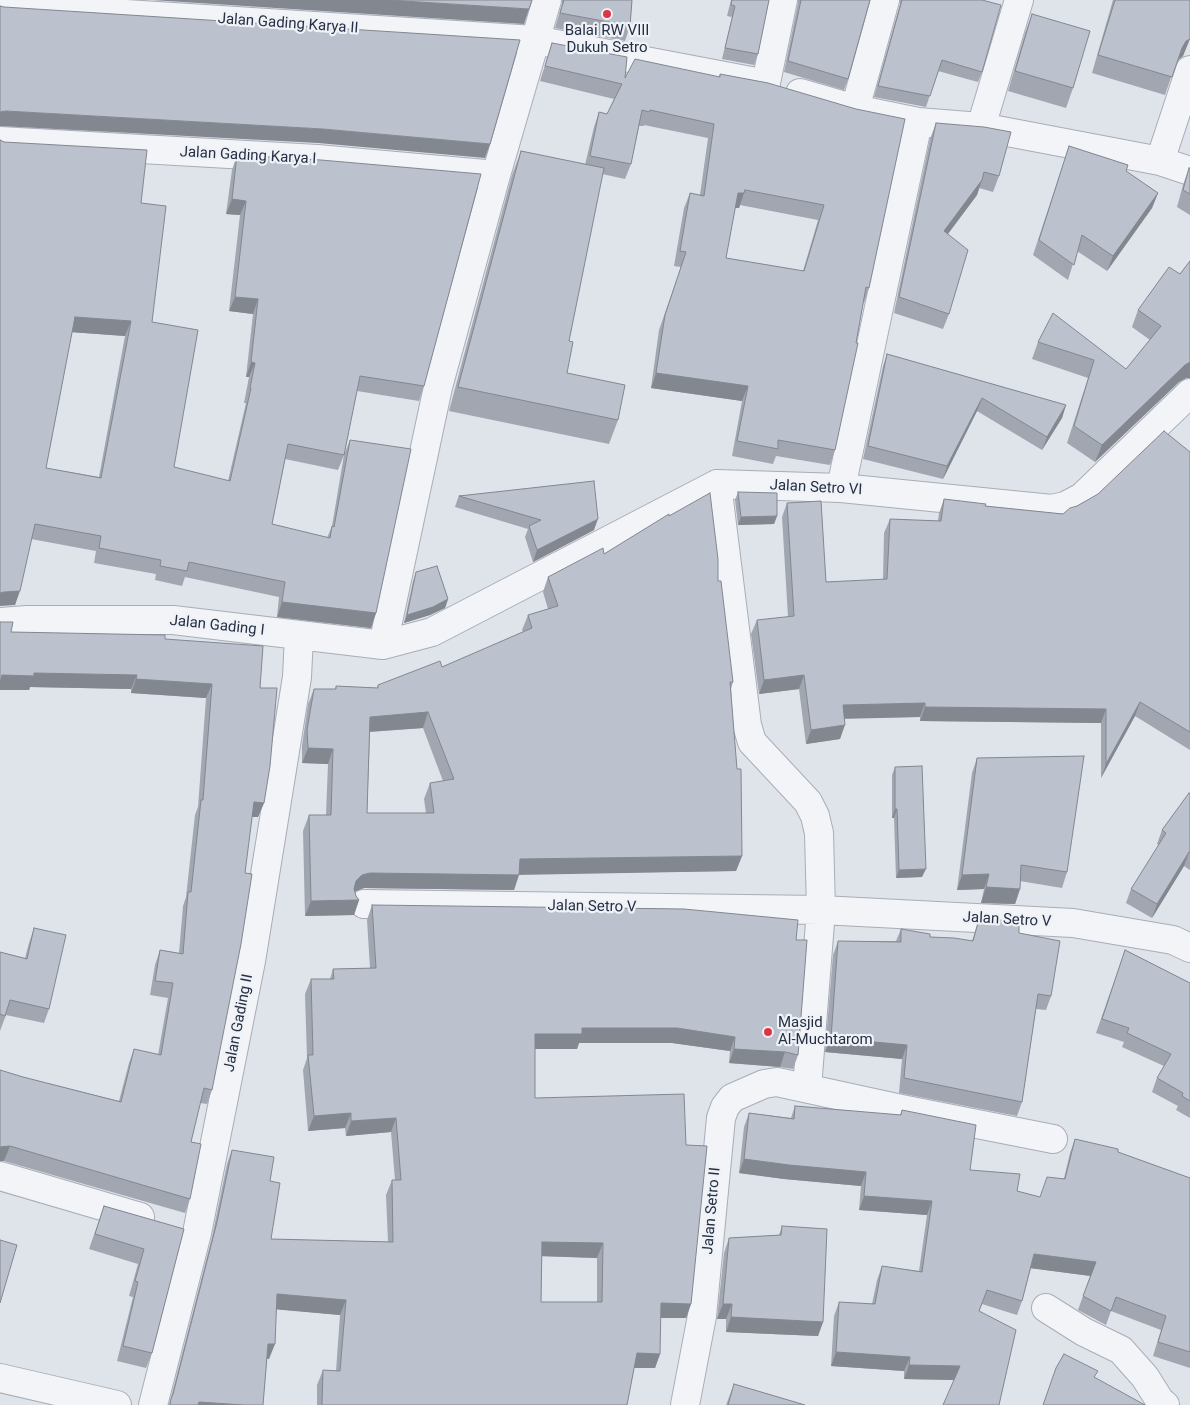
<!DOCTYPE html>
<html>
<head>
<meta charset="utf-8">
<style>
	body { margin:0 }
	canvas { display:block; background:#dfe3ea }
</style>
</head>
<body>
<canvas width="1190" height="1405"></canvas>
<script>
const c = document.querySelector('canvas').getContext('2d');
c.lineJoin = 'round';
function toPath(rows) {
  const path = new Path2D();
  for (const r of rows) {
    path.moveTo(r[0], r[1]);
    for (let i = 2; i < r.length; i += 2) path.lineTo(r[i], r[i + 1]);
  }
  return path;
}
function strokePath(path, color, width, dash) {
  c.strokeStyle = color;
  c.lineWidth = width;
  c.lineCap = dash ? 'butt' : 'round';
  c.setLineDash(dash || []);
  c.stroke(path);
}
function fillPath(path, color) {
  c.fillStyle = color;
  c.fill(path, 'evenodd');
}
function write(font, color, halo, rows, align = 'center') {
  c.font = font + ' Roboto,sans-serif';
  c.lineWidth = 4.5;
  c.setLineDash([]);
  c.textBaseline = 'middle';
  c.strokeStyle = halo;
  c.fillStyle = color;
  for (const [text, x, y, turn = 0] of rows) {
    c.save();
    c.translate(x, y);
    c.rotate((+turn || 0) * Math.PI / 180);
    c.textAlign = isNaN(turn) ? turn : align;
    if (halo) c.strokeText(text, 0, 0);
    c.fillText(text, 0, 0);
    c.restore();
  }
}
const minor = toPath([
	[0,6,535,40,756,82],
	[766,83,783,0],
	[800,93,855,109,918,122,981,127,1160,161,1190,171],
	[855,109,885,0],
	[981,127,1019,0],
	[0,141,317,159,496,175],
	[1160,161,1190,70],
	[717,484,747,725,752,742,808,802,815,816,819,833,821,910,1073,923,1173,940,1190,948],
	[841,488,918,122],
	[0,622,27,620,173,620,383,645,432,632,717,484,841,488,1052,509,1065,506,1082,497,1190,393],
	[383,645,438,387,496,175,547,0],
	[364,904,821,910,807,1088],
	[0,1176,140,1217],
	[1046,1308,1084,1332,1121,1350,1145,1377,1160,1401,1165,1405],
	[0,1378,117,1405],
	[153,1405,197,1233,251,961,297,677,299,636],
	[685,1405,702,1316,721,1118,725,1107,732,1098,764,1084,777,1082,901,1109,1053,1139]
]);
const wall = toPath([
	[562,0,632,0,630,26,625,41,555,28,562,4],
	[731,0,769,0,758,54,754,65,722,59,732,17,727,16],
	[798,0,870,0,848,79,844,90,784,72,798,3],
	[900,0,982,0,982,72,978,82,938,71,926,107,874,97,900,4],
	[1113,0,1190,0,1183,56,1179,59,1176,63,1165,95,1092,73],
	[1032,14,1073,88,1066,108,1008,91,1025,33],
	[552,43,625,78,719,77,720,74,768,83,869,288,864,303,863,302,835,450,830,465,776,456,773,464,732,456,742,401,651,388,659,330,681,267,674,266,684,208,690,193,700,195,708,138,644,125,644,126,639,126,631,164,625,179,602,174,569,341,567,373,618,420,609,444,449,411,512,175,521,151,585,165,594,127,599,112,607,114,614,99,540,81],
	[740,205,818,220,803,271,726,258,735,208,739,208],
	[936,123,999,176,993,192,979,188,977,195,948,234,949,314,943,329,894,313,930,139],
	[0,140,141,203,152,322,174,467,228,481,246,403,244,403,249,377,246,377,253,314,229,311,240,215,226,214,232,170,237,155,424,386,419,401,357,391,344,455,338,470,285,459,272,524,327,538,332,526,344,455,350,440,376,613,371,628,277,617,279,597,185,577,182,586,155,580,156,574,94,563,96,551,31,539,15,605],
	[72,332,125,336,99,477,46,468],
	[1069,146,1128,165,1126,171,1158,193,1152,208,1107,271,1077,251,1068,280,1033,255],
	[1189,168,1190,168,1190,215,1177,207,1183,185],
	[1190,261,1190,378,1186,378,1179,382,1095,462,1067,443,1088,378,1032,359,1038,342,1126,369,1150,340,1132,327,1138,310,1180,274],
	[887,354,1066,405,1062,418,1042,450,977,411,943,479,863,459,883,366],
	[1190,452,1190,750,1135,716,1101,778,1101,723,920,721,920,717,845,718,840,739,806,744,799,689,759,694,751,634,757,620,788,617,782,517,787,503,826,582,883,580,884,533,890,519,938,521,939,513,944,499,985,506,1063,514,1077,506],
	[738,492,777,516,774,524,738,525,735,500],
	[459,495,594,530,533,562,525,537,528,529,455,507],
	[669,516,718,581,733,682,731,689,742,856,736,871,519,874,514,890,364,888,356,891,355,892,356,896,359,900,354,915,305,916,303,831,309,815,326,815,328,764,302,763,302,746,308,704,314,689,335,689,336,686,377,688,378,685,442,667,523,632,522,630,528,615,548,609,543,592,548,577,604,554],
	[423,728,443,781,430,783,424,799,426,813,367,813,370,732],
	[416,572,448,599,445,608,430,615,404,623,413,581],
	[0,622,11,632,165,639,260,688,264,803,258,817,252,817,212,1090,207,1104,200,1103,191,1142,190,1199,185,1213,4,1161,23,1077,119,1101,129,1063,134,1049,158,1055,168,998,150,995,155,965,160,950,179,953,183,906,186,897,195,815,198,807,206,698,131,693,131,689,30,687,29,690,0,690],
	[977,758,1067,872,1062,888,1020,881,1020,889,1015,904,981,903,984,889,957,890,972,773],
	[895,767,922,877,896,878,894,818,892,818,892,775],
	[1190,794,1190,870,1184,866,1152,918,1126,903,1131,889,1159,845,1157,844,1162,830],
	[372,905,796,940,798,1055,793,1069,780,1067,729,1063,730,1051,672,1043,579,1043,577,1049,535,1049,535,1098,691,1304,686,1318,660,1318,660,1354,655,1368,634,1368,627,1405,317,1405,317,1385,323,1370,336,1371,340,1315,276,1309,269,1359,267,1359,263,1405,169,1405,212,1237,227,1164,232,1150,270,1181,271,1239,388,1242,386,1195,392,1180,395,1180,391,1132,346,1136,345,1128,308,1131,303,1070,307,1058,305,994,311,979,330,979,333,969,370,968,367,920],
	[542,1256,597,1258,597,1302,541,1302],
	[979,919,1019,933,1051,996,1046,1010,1036,1009,1022,1102,1017,1116,899,1093,902,1059,825,1052,833,955,838,941,896,941,901,929,930,937,972,941],
	[34,928,49,1009,44,1023,6,1015,0,1031,0,952,25,958,29,943],
	[1125,950,1190,983,1190,1118,1176,1110,1178,1106,1152,1092,1157,1078,1164,1066,1122,1047,1124,1042,1096,1033],
	[795,1106,900,1115,902,1110,970,1170,1017,1191,1040,1197,1064,1178,1070,1153,1075,1139,1118,1152,1190,1178,1190,1368,1153,1356,1161,1330,1111,1311,1106,1325,1078,1310,1090,1276,1031,1268,1022,1301,1017,1315,982,1304,954,1380,904,1379,904,1371,831,1366,834,1316,839,1302,872,1304,877,1280,882,1266,919,1271,927,1215,859,1210,861,1186,784,1179,739,1173,744,1127,749,1113,791,1118],
	[104,1206,184,1229,152,1353,146,1368,117,1361,133,1297,129,1296,138,1264,89,1249],
	[782,1226,823,1322,818,1336,726,1332,726,1319,717,1319,724,1253,729,1238,779,1235],
	[734,1384,805,1405,726,1405]
]);
const shadedWall = toPath([
	[152,0,388,0,529,9,524,24],
	[1190,39,1183,56,1179,59,1175,65,1182,48,1186,41],
	[6,111,323,129,490,144,485,158,318,143,0,126,0,112],
	[982,180,977,195,938,247,944,231],
	[738,193,744,193,739,208,733,208],
	[1158,193,1152,208,1107,271,1113,256],
	[232,199,246,201,240,215,226,214],
	[235,297,258,299,253,314,229,311],
	[75,317,131,321,125,336,69,332],
	[251,362,255,363,249,377,246,377],
	[1190,362,1190,378,1186,378,1179,382,1095,462,1102,445,1185,365],
	[656,373,748,386,742,401,651,388],
	[982,398,977,411,943,479,947,466],
	[1066,405,1062,418,1042,450,1047,437],
	[777,516,774,524,738,525,741,517],
	[598,519,594,530,533,562,537,550],
	[20,591,15,605,0,606,0,593,4,592],
	[448,599,445,608,430,615,404,623,407,615],
	[282,602,376,613,371,628,277,617],
	[34,673,137,675,131,689,30,687,29,690,0,690,0,680,2,675],
	[804,675,799,689,759,694,764,680],
	[136,679,212,684,206,698,131,693],
	[1140,702,1135,716,1101,778,1106,764],
	[925,703,920,717,838,719,843,705],
	[925,707,1106,709,1101,723,920,721],
	[428,712,423,728,365,732,370,717],
	[845,725,840,739,806,744,811,730],
	[308,748,333,749,328,764,302,763],
	[254,802,264,803,258,817,248,817],
	[895,809,897,809,894,818,892,818],
	[1189,852,1184,866,1152,918,1157,904],
	[742,856,736,871,514,875,520,859],
	[926,869,922,877,896,878,899,870],
	[370,873,519,875,514,890,364,888,356,891,350,896,356,881,362,875],
	[989,874,984,889,957,890,962,875],
	[986,887,1020,889,1015,904,981,903],
	[359,900,354,915,305,916,311,901],
	[582,1028,677,1028,735,1037,730,1051,672,1043,579,1043,577,1049,530,1049,535,1034],
	[831,1038,907,1045,902,1059,825,1052],
	[734,1049,785,1052,780,1067,729,1063],
	[351,1113,345,1128,308,1131,314,1116],
	[396,1118,391,1132,346,1136,351,1121],
	[1,1146,10,1146,4,1161,0,1161,0,1147],
	[744,1159,866,1172,861,1186,784,1179,739,1173],
	[864,1196,932,1201,927,1215,859,1210],
	[542,1242,603,1243,597,1258,537,1256],
	[1034,1254,1096,1262,1091,1276,1029,1268],
	[277,1294,346,1300,340,1315,272,1309],
	[661,1303,691,1304,686,1318,655,1318],
	[723,1304,732,1304,726,1319,717,1319],
	[731,1317,823,1322,818,1336,726,1332],
	[268,1344,275,1344,269,1359,263,1358],
	[836,1352,910,1357,904,1371,831,1366],
	[637,1353,660,1354,655,1368,631,1368],
	[909,1365,960,1366,955,1380,904,1379],
	[199,1402,244,1405,198,1405]
]);
const building = toPath([
	[388,0,532,0,529,9,388,0],
	[564,0,632,0,630,26,560,13,564,0],
	[732,0,769,0,758,54,725,48,735,6,731,5,732,0],
	[801,0,870,0,848,79,788,61,801,0],
	[902,0,982,0,1001,5,982,72,942,60,930,96,878,86,902,0],
	[1115,0,1190,0,1190,39,1186,41,1182,48,1172,77,1098,55,1115,0],
	[0,6,4,7,520,40,490,144,323,129,6,111,0,112,0,6],
	[1032,14,1090,31,1073,88,1015,71,1032,14],
	[552,43,627,57,625,78,635,59,720,77,720,74,768,83,856,109,905,119,869,288,866,287,856,343,858,343,835,450,778,440,778,449,737,441,748,386,656,373,665,315,686,252,680,251,690,193,704,196,714,124,650,110,649,112,642,110,631,164,590,156,599,112,607,114,622,84,545,66,552,43],
	[745,190,824,205,804,271,726,258,738,193,744,193,745,190],
	[936,123,984,127,1011,132,999,176,984,172,982,180,944,231,968,250,949,314,899,297,936,123],
	[0,140,4,142,147,150,141,203,166,206,152,322,198,330,174,467,230,481,251,388,250,388,255,363,251,362,258,299,235,297,246,201,232,199,237,155,321,160,481,174,424,386,360,376,344,455,288,444,272,524,330,538,332,526,334,527,350,440,411,449,376,613,282,602,285,582,189,562,187,571,160,566,161,560,99,548,101,536,35,524,20,591,4,592,0,593,0,140],
	[75,317,131,321,101,478,46,468,75,317],
	[1069,146,1128,165,1126,171,1158,193,1113,256,1082,235,1074,265,1039,240,1069,146],
	[521,151,604,168,569,341,573,342,567,373,625,385,618,420,458,387,521,151],
	[1189,168,1190,168,1190,194,1183,190,1189,168],
	[1190,261,1190,362,1185,365,1102,445,1074,426,1094,360,1038,342,1053,313,1126,369,1161,326,1138,310,1169,267,1180,274,1190,261],
	[887,354,1066,405,1047,437,982,398,947,466,868,446,887,354],
	[1164,431,1190,452,1190,732,1140,702,1106,764,1106,709,925,707,925,703,843,705,845,725,811,730,804,675,764,680,757,620,794,616,787,503,821,501,826,582,887,579,890,519,941,521,944,499,986,504,985,506,1063,514,1070,508,1077,506,1098,494,1164,431],
	[594,481,598,519,537,550,529,526,541,520,459,496,594,481],
	[738,492,777,493,777,516,741,517,738,492],
	[710,493,718,559,718,581,721,581,733,682,730,682,737,769,741,769,742,856,520,859,519,875,370,873,362,875,356,881,354,889,356,896,359,900,311,901,309,815,331,815,333,749,308,748,307,730,314,689,336,689,336,686,378,688,378,685,440,661,442,667,532,628,528,615,558,606,548,577,603,548,604,554,669,514,669,516,710,493],
	[428,712,454,779,430,783,434,813,367,813,370,717,428,712],
	[437,566,448,599,433,607,407,615,416,572,437,566],
	[0,622,13,622,11,632,165,635,165,639,263,646,260,688,277,688,270,766,264,803,254,802,245,873,252,874,241,944,212,1090,204,1088,191,1142,201,1144,190,1199,10,1146,0,1147,0,1070,23,1077,121,1102,134,1049,161,1055,173,983,155,981,160,950,183,954,188,892,191,892,201,800,203,800,212,684,136,679,137,675,34,673,34,676,2,675,0,683,0,622],
	[1084,756,1067,872,1021,865,1020,889,986,887,989,874,962,875,977,758,1084,756],
	[922,766,926,869,899,870,897,809,895,809,895,767,922,766],
	[1189,793,1190,794,1190,852,1189,852,1157,904,1131,889,1166,833,1162,830,1189,793],
	[372,905,684,909,798,920,796,940,807,940,798,1055,785,1052,734,1049,735,1037,677,1028,582,1028,582,1034,535,1034,535,1098,684,1094,686,1145,707,1146,691,1304,661,1303,660,1354,637,1353,627,1405,322,1405,323,1370,340,1371,346,1300,277,1294,275,1344,268,1344,263,1405,244,1405,199,1402,198,1405,170,1405,171,1399,173,1394,217,1222,232,1150,274,1157,270,1181,280,1183,271,1239,393,1242,392,1180,401,1180,396,1118,351,1121,351,1113,314,1116,308,1055,313,1055,311,979,334,979,333,969,376,968,372,905],
	[542,1242,603,1243,602,1302,541,1302,542,1242],
	[979,919,1019,921,1019,933,1060,941,1051,996,1038,994,1022,1102,904,1078,907,1045,831,1038,838,941,901,942,901,929,930,934,930,937,954,938,973,941,979,919],
	[34,928,66,935,49,1009,10,1000,5,1016,0,1014,0,952,27,959,34,928],
	[1125,950,1190,983,1190,1101,1182,1096,1183,1093,1157,1078,1171,1054,1127,1033,1129,1028,1102,1019,1125,950],
	[795,1106,901,1115,902,1110,976,1125,970,1170,1020,1174,1017,1191,1040,1197,1047,1177,1065,1179,1075,1139,1118,1149,1118,1152,1190,1178,1190,1352,1158,1342,1166,1316,1116,1297,1111,1311,1083,1296,1096,1262,1034,1254,1022,1301,987,1290,979,1311,1016,1330,999,1405,943,1405,960,1366,909,1365,910,1357,836,1352,839,1302,875,1304,882,1266,922,1272,932,1201,864,1196,866,1172,789,1165,744,1159,749,1113,794,1119,795,1106],
	[104,1206,184,1229,152,1353,123,1346,138,1282,135,1281,144,1249,95,1234,104,1206],
	[782,1226,827,1229,823,1322,731,1317,732,1304,723,1304,729,1238,781,1235,782,1226],
	[0,1240,17,1245,0,1303,0,1240],
	[1064,1354,1098,1371,1094,1377,1145,1405,1043,1405,1056,1368,1064,1354],
	[734,1384,805,1405,728,1405,734,1384]
]);
const markers = [
	[607,14,5,"#dd3547"],
	[768,1032,5,"#dd3547"]
];
const streetNames = [
	["Jalan Gading Karya II",288,24,4],
	["Jalan Gading Karya I",248,156,3],
	["Jalan Setro VI",816,488,3],
	["Jalan Gading I",217,626,6],
	["Jalan Setro V",592,907,1],
	["Jalan Setro V",1007,920,3],
	["Jalan Gading II",239,1023,-79],
	["Jalan Setro II",712,1211,-85]
];
const poiNames = [
	["Balai RW VIII",607,31],
	["Dukuh Setro",607,48],
	["Masjid",778,1023,"left"],
	["Al-Muchtarom",778,1040,"left"]
];
strokePath(minor, '#a8adb8', 30);
strokePath(minor, '#f2f4f8', 28);
fillPath(wall, '#a1a6b0');
fillPath(shadedWall, '#838790');
fillPath(building, '#bbc1cd');
strokePath(building, '#838790', 1);
for (const [x, y, r, color] of markers) {
  const dot = new Path2D();
  dot.arc(x, y, r, 0, 2 * Math.PI);
  c.fillStyle = color;
  c.fill(dot);
  strokePath(dot, '#eff2f7', 2);
}
write('15px', '#262f43', '#eff2f7', streetNames);
write('15px', '#262f43', '#eff2f7', poiNames);
</script>
</body>
</html>
